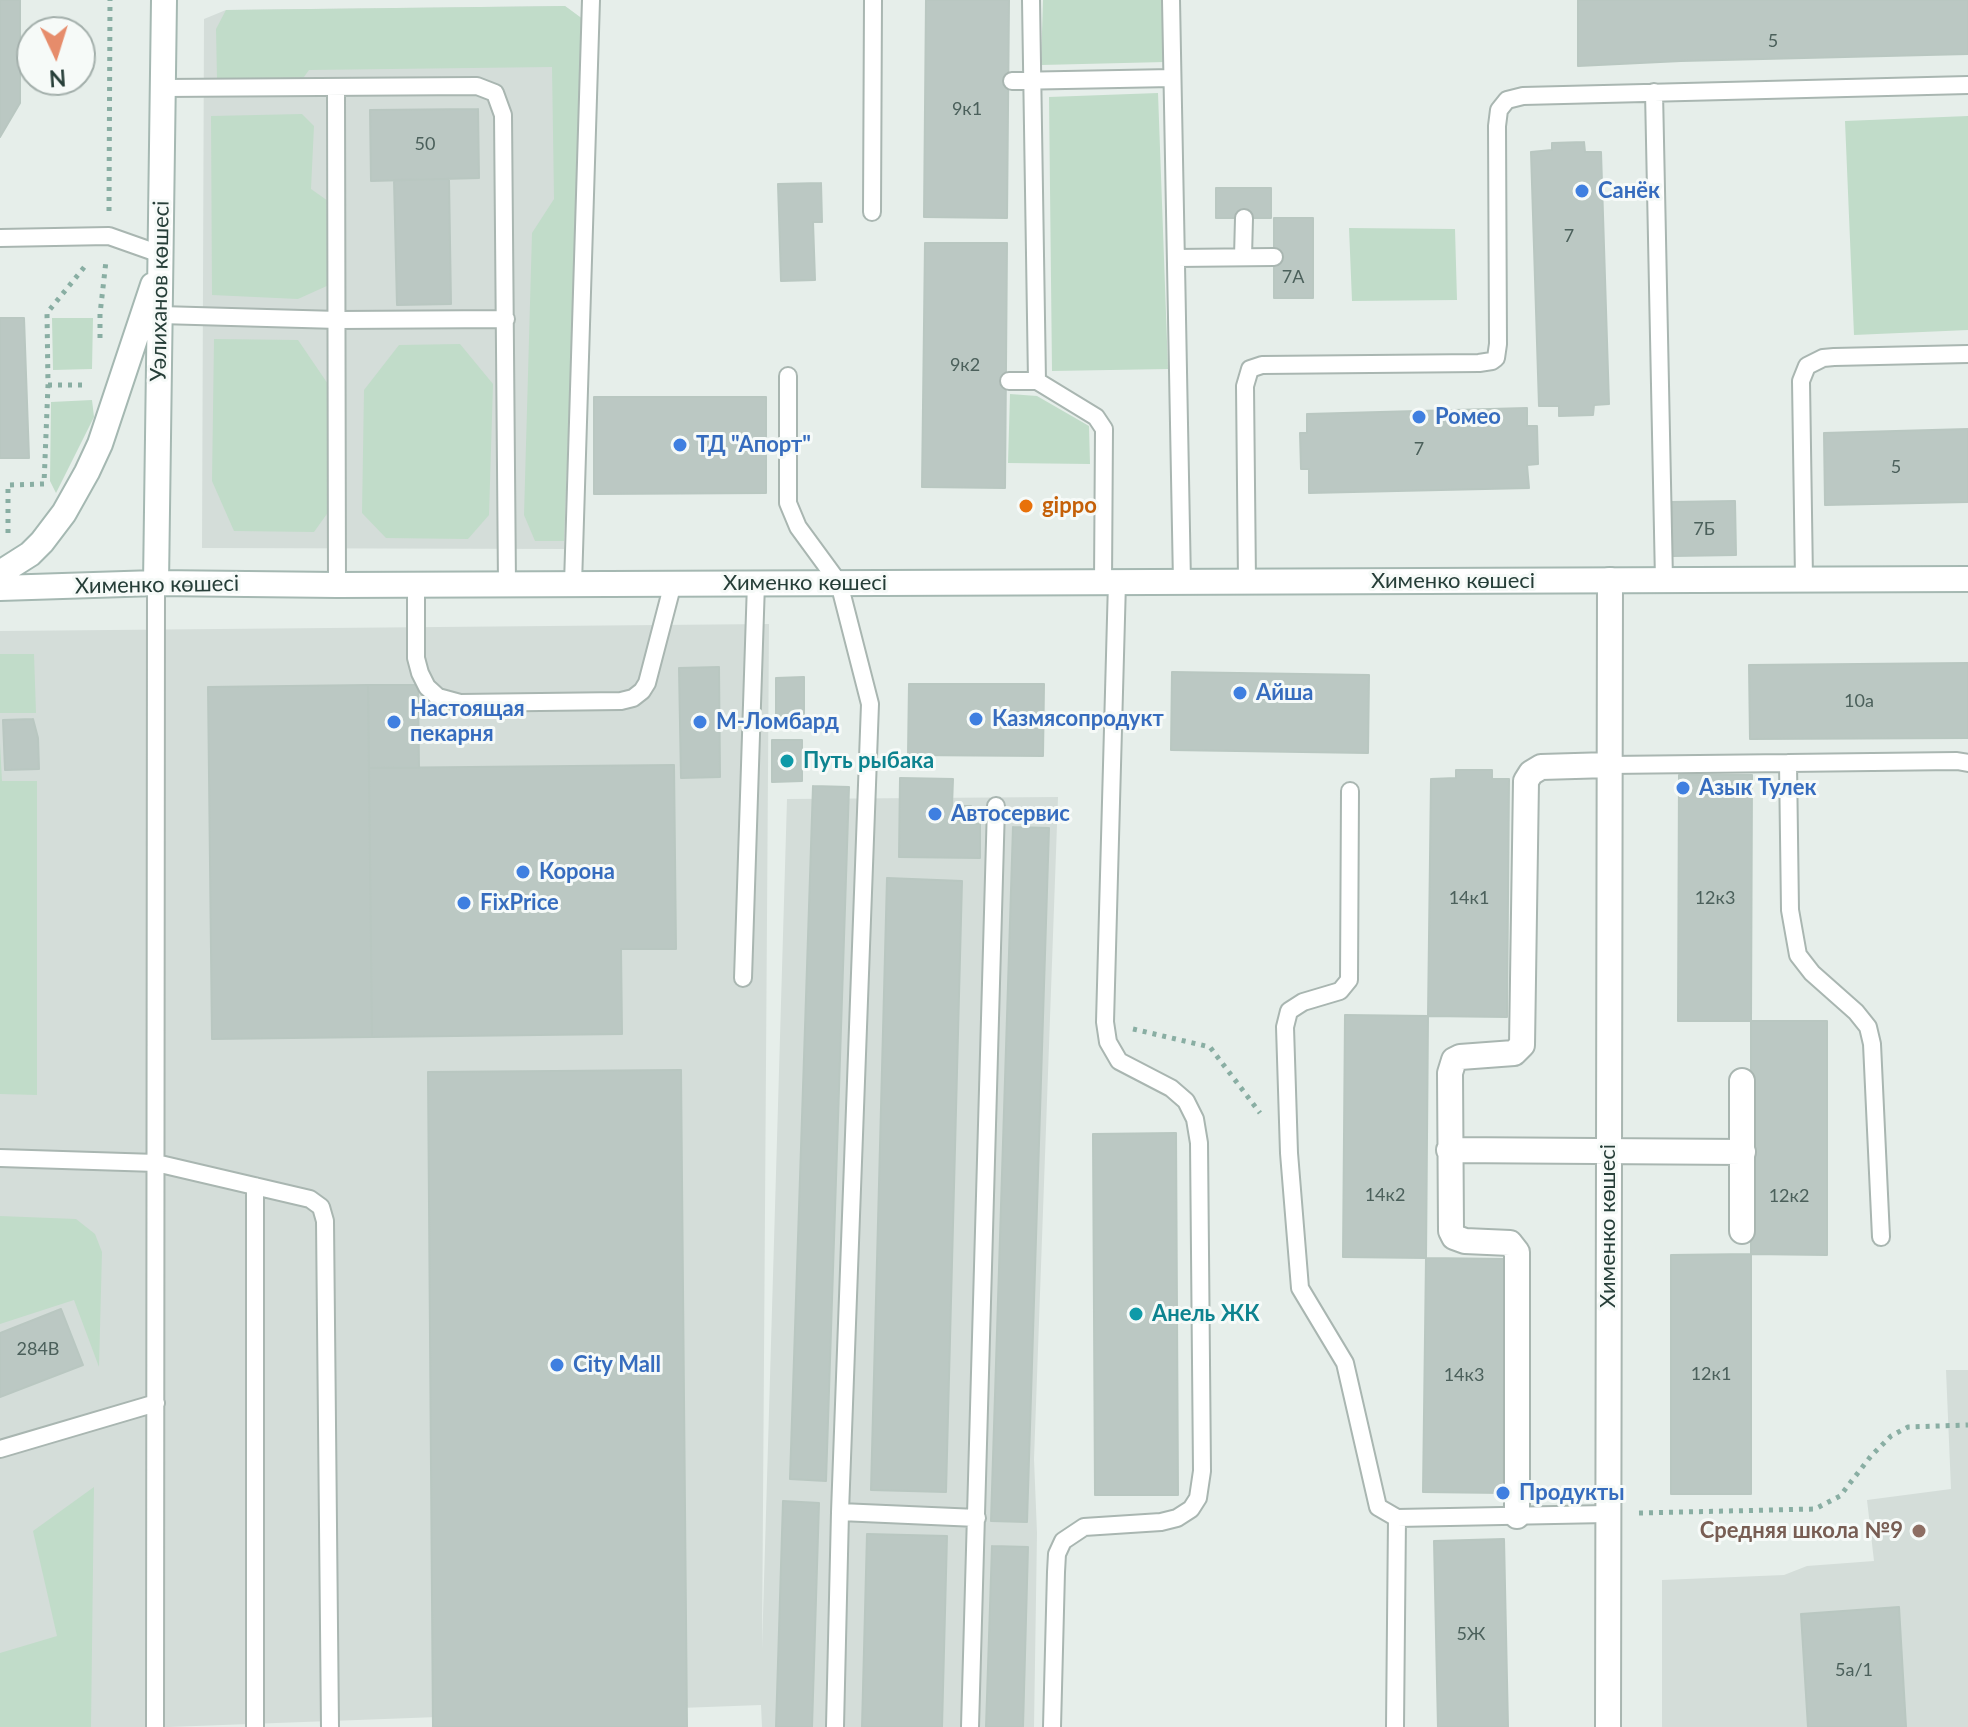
<!DOCTYPE html>
<html>
<head>
<meta charset="utf-8">
<style>
	body { margin:0 }
	#map { position:relative; width:1968px; height:1727px; overflow:hidden; background:#e6eeea; font-family:Lato,sans-serif }
	canvas { display:block }
	.north { position:absolute; left:16px; top:16px; width:80px; height:80px; box-sizing:border-box; background:#f6faf8; border:2px solid #a3afab; border-radius:50%; rotate:176deg; font-size:22px; font-weight:700; line-height:32px; text-align:center; color:#263e38 }
	.north::after { content:''; display:block; margin:auto; width:28px; height:36px; background:#e68c6b; clip-path:polygon(50% 0,100% 100%,50% 72%,0 100%) }
</style>
</head>
<body>
<div id="map">
<canvas width="1968" height="1727"></canvas>
<div class="north">N</div>
</div>
<script>
const c = document.querySelector('canvas').getContext('2d');
c.lineJoin = 'round';
function fillPath(path, color) {
  c.fillStyle = color;
  c.fill(path, 'evenodd');
}
function toPath(rows) {
  const path = new Path2D();
  for (const r of rows) {
    path.moveTo(r[0], r[1]);
    for (let i = 2; i < r.length; i += 2) path.lineTo(r[i], r[i + 1]);
  }
  return path;
}
function strokePath(path, color, width, dash) {
  c.strokeStyle = color;
  c.lineWidth = width;
  c.lineCap = dash ? 'butt' : 'round';
  c.setLineDash(dash || []);
  c.stroke(path);
}
function write(font, color, halo, rows, align = 'center') {
  c.font = font + ' Lato,sans-serif';
  c.lineWidth = 6;
  c.setLineDash([]);
  c.textBaseline = 'middle';
  c.strokeStyle = halo;
  c.fillStyle = color;
  for (const [text, x, y, turn = 0] of rows) {
    c.save();
    c.translate(x, y);
    c.rotate((+turn || 0) * Math.PI / 180);
    c.textAlign = isNaN(turn) ? turn : align;
    if (halo) c.strokeText(text, 0, 0);
    c.fillText(text, 0, 0);
    c.restore();
  }
}
const built = toPath([
	[565,6,584,20,564,549,202,548,204,19,226,10],
	[769,624,762,1649,787,799,1058,797,1034,1459,1037,1533,1034,1727,762,1727,761,1705,169,1727,0,1727,0,631],
	[1946,1370,1968,1370,1968,1727,1662,1727,1662,1580,1784,1575,1807,1566,1874,1561,1867,1500,1951,1489]
]);
const green = toPath([
	[1043,0,1164,0,1165,62,1041,65],
	[565,6,584,20,564,541,535,541,524,515,532,233,554,199,552,67,309,70,301,81,217,79,216,29,226,10],
	[1158,93,1168,369,1052,371,1049,97],
	[302,114,314,126,311,189,328,201,329,285,298,299,212,295,211,116],
	[1968,116,1968,330,1854,335,1845,121],
	[1349,228,1455,229,1457,300,1352,301],
	[52,318,93,318,92,369,53,370],
	[214,339,298,340,330,387,329,511,314,532,234,531,212,481],
	[460,344,493,384,489,515,468,539,386,538,362,513,364,390,399,345],
	[1010,394,1037,396,1089,426,1090,464,1008,463],
	[92,400,94,417,56,493,50,481,51,402],
	[0,654,34,654,36,713,0,713],
	[0,743,2,781,37,781,37,1095,0,1094],
	[0,1216,76,1219,95,1234,102,1252,99,1367,74,1300,0,1324],
	[94,1487,91,1727,0,1727,0,1653,57,1636,33,1531]
]);
const building = toPath([
	[0,0,20,0,20,103,0,137,0,0],
	[926,0,1009,0,1007,218,924,217,926,0],
	[1578,0,1968,0,1968,54,1681,61,1578,66,1578,0],
	[478,109,479,178,371,181,370,110,478,109],
	[1584,142,1585,152,1601,152,1609,404,1594,405,1593,415,1559,416,1559,406,1539,406,1531,152,1552,150,1552,143,1584,142],
	[449,179,451,304,397,305,394,180,449,179],
	[821,183,822,222,813,222,815,280,781,281,778,184,821,183],
	[1216,188,1271,188,1271,218,1216,218,1216,188],
	[1274,218,1313,218,1313,298,1274,298,1274,218],
	[925,243,1007,243,1005,488,922,487,925,243],
	[0,318,24,318,29,458,0,458,0,318],
	[594,397,766,397,766,493,594,494,594,397],
	[1527,408,1527,426,1537,426,1538,464,1527,465,1529,488,1309,493,1309,469,1301,469,1300,433,1307,433,1307,414,1527,408],
	[1968,429,1968,502,1825,505,1824,433,1968,429],
	[1735,501,1736,555,1673,556,1672,502,1735,501],
	[1968,663,1968,738,1750,739,1749,665,1968,663],
	[719,667,720,777,681,778,679,668,719,667],
	[1172,672,1369,675,1368,753,1171,750,1172,672],
	[804,677,804,715,776,716,776,678,804,677],
	[909,684,1044,684,1043,756,908,755,909,684],
	[368,685,372,1037,212,1039,208,687,368,685],
	[368,685,418,685,419,768,369,768,368,685],
	[33,719,38,738,39,769,5,770,3,720,33,719],
	[772,740,802,740,802,781,772,782,772,740],
	[674,765,676,949,621,949,622,1034,372,1037,369,768,674,765],
	[1456,770,1492,770,1492,779,1509,779,1507,1017,1428,1016,1431,779,1456,778,1456,770],
	[1679,775,1752,775,1751,1021,1678,1021,1679,775],
	[900,778,953,779,952,806,971,806,970,823,980,824,980,858,899,857,900,778],
	[813,786,849,787,826,1481,790,1479,813,786],
	[1013,827,1049,828,1027,1522,991,1521,1013,827],
	[887,878,962,881,946,1492,871,1490,887,878],
	[1345,1015,1428,1016,1426,1258,1343,1257,1345,1015],
	[1751,1021,1827,1021,1827,1255,1751,1254,1751,1021],
	[681,1070,687,1727,433,1727,428,1072,681,1070],
	[1176,1133,1178,1495,1095,1495,1093,1134,1176,1133],
	[1751,1254,1751,1494,1671,1494,1671,1255,1751,1254],
	[1426,1258,1505,1259,1503,1493,1423,1492,1426,1258],
	[61,1309,83,1365,0,1397,0,1333,61,1309],
	[783,1501,819,1503,812,1727,776,1727,783,1501],
	[867,1534,947,1536,942,1727,862,1727,867,1534],
	[1504,1539,1508,1727,1438,1727,1434,1541,1504,1539],
	[992,1546,1028,1547,1023,1727,986,1727,992,1546],
	[1899,1607,1906,1727,1808,1727,1801,1614,1899,1607]
]);
const path = toPath([
	[109,211,110,0],
	[100,338,100,314,106,261],
	[48,385,88,385],
	[8,533,8,485,44,484,48,385,47,313,86,265],
	[1133,1029,1210,1047,1260,1113],
	[1639,1513,1815,1509,1840,1496,1871,1456,1891,1436,1908,1427,1968,1425]
]);
const lane = toPath([
	[1031,0,1037,381,1096,417,1104,429,1103,582],
	[1171,0,1182,582],
	[1012,81,1172,78],
	[162,88,477,86,495,93,503,115,507,584],
	[336,88,337,585],
	[1654,92,1664,580],
	[872,212,873,0],
	[0,238,109,236,160,254],
	[1243,257,1244,218],
	[1176,258,1274,257],
	[160,315,338,320,506,319],
	[788,376,788,503,798,527,839,583,870,704,840,1512,835,1727],
	[1009,381,1037,381],
	[1804,579,1801,381,1807,366,1823,358,1834,357,1968,354],
	[1247,582,1245,386,1250,369,1262,365,1479,363,1492,361,1496,358,1498,344,1497,126,1499,110,1507,100,1523,96,1968,85],
	[573,584,591,0],
	[416,585,416,658,420,673,427,687,438,697,460,703,621,701,633,698,642,691,647,683,673,583],
	[1788,763,1957,761,1968,763],
	[1609,765,1788,763,1790,910,1798,955,1812,973,1856,1012,1868,1027,1872,1044,1881,1237],
	[1350,791,1349,980,1340,991,1303,1002,1289,1011,1285,1027,1289,1153,1300,1288,1345,1363,1378,1507,1397,1518],
	[743,978,756,583],
	[0,1158,156,1163,310,1199,321,1207,325,1221,330,1727],
	[0,1449,156,1403],
	[840,1512,977,1518],
	[155,1727,156,583],
	[255,1727,255,1186],
	[970,1727,996,806],
	[1052,1727,1056,1572,1057,1554,1063,1541,1084,1527,1161,1522,1177,1518,1191,1509,1198,1498,1202,1471,1199,1143,1195,1119,1186,1101,1171,1088,1119,1061,1108,1042,1105,1022,1117,582],
	[1395,1727,1397,1518,1607,1514]
]);
const street = toPath([
	[1742,1081,1742,1231],
	[1449,1150,1743,1152],
	[1517,1516,1517,1252,1510,1243,1465,1241,1454,1237,1451,1231,1450,1073,1454,1060,1460,1057,1514,1053,1522,1045,1526,781,1531,773,1541,767,1609,765],
	[1608,1727,1610,580]
]);
const secondary = toPath([
	[0,573,30,554,42,542,64,513,87,472,100,444,153,285],
	[156,583,164,0],
	[0,588,156,583,337,585,1968,579]
]);
const markers = [
	[1582,191,8,"#3f7fe0"],
	[1419,417,8,"#3f7fe0"],
	[680,445,8,"#3f7fe0"],
	[1026,506,8,"#e8710a"],
	[1240,693,8,"#3f7fe0"],
	[976,719,8,"#3f7fe0"],
	[394,722,8,"#3f7fe0"],
	[700,722,8,"#3f7fe0"],
	[787,761,8,"#0f9aa8"],
	[1683,788,8,"#3f7fe0"],
	[935,814,8,"#3f7fe0"],
	[523,872,8,"#3f7fe0"],
	[464,903,8,"#3f7fe0"],
	[1136,1314,8,"#0f9aa8"],
	[557,1365,8,"#3f7fe0"],
	[1503,1493,8,"#3f7fe0"],
	[1919,1531,8,"#8d6e63"]
];
const numberNames = [
	["5",1773,41],
	["9к1",967,109],
	["50",425,144],
	["7",1569,236],
	["7А",1293,277],
	["9к2",965,365],
	["7",1419,449],
	["5",1896,467],
	["7Б",1704,529],
	["10а",1859,701],
	["14к1",1469,898],
	["12к3",1715,898],
	["14к2",1385,1195],
	["12к2",1789,1196],
	["284В",38,1349],
	["12к1",1711,1374],
	["14к3",1464,1375],
	["5Ж",1471,1634],
	["5а/1",1854,1670]
];
const shopNames = [
	["Санёк",1598,191],
	["Ромео",1435,417],
	["ТД \"Апорт\"",696,445],
	["Айша",1256,693],
	["Настоящая",410,709],
	["пекарня",410,734],
	["Казмясопродукт",992,719],
	["М-Ломбард",716,722],
	["Азык Тулек",1699,788],
	["Автосервис",951,814],
	["Корона",539,872],
	["FixPrice",480,903],
	["City Mall",573,1365],
	["Продукты",1519,1493]
];
const streetNames = [
	["Уәлиханов көшесі",160,291,-89],
	["Хименко көшесі",1453,581],
	["Хименко көшесі",805,583],
	["Хименко көшесі",157,585,-1],
	["Хименко көшесі",1608,1226,-90]
];
const foodNames = [
	["gippo",1042,506]
];
const cultureNames = [
	["Путь рыбака",803,761],
	["Анель ЖК",1152,1314]
];
const educationNames = [
	["Средняя школа №9",1903,1531]
];
fillPath(built, '#d4ddd9');
fillPath(green, '#c1dcc9');
fillPath(building, '#bbc8c3');
strokePath(building, '#b9c7c1', 2);
strokePath(lane, '#a9b6b1', 20);
strokePath(street, '#a9b6b1', 28);
strokePath(secondary, '#a5b8b2', 28);
strokePath(path, '#89aea3', 5, [4, 6]);
strokePath(lane, '#fff', 16);
strokePath(street, '#fff', 24);
strokePath(secondary, '#fff', 24);
for (const [x, y, r, color] of markers) {
  const dot = new Path2D();
  dot.arc(x, y, r, 0, 2 * Math.PI);
  c.fillStyle = color;
  c.fill(dot);
  strokePath(dot, '#f6faf8', 3);
}
write('18px', '#4b605b', null, numberNames);
write('bold 22px', '#366cbe', '#f6faf8', shopNames, 'left');
write('22px', '#263e38', '#f6faf8', streetNames);
write('bold 22px', '#c56008', '#f6faf8', foodNames, 'left');
write('bold 22px', '#0d838f', '#f6faf8', cultureNames, 'left');
write('bold 22px', '#785e54', '#f6faf8', educationNames, 'right');
</script>
</body>
</html>
